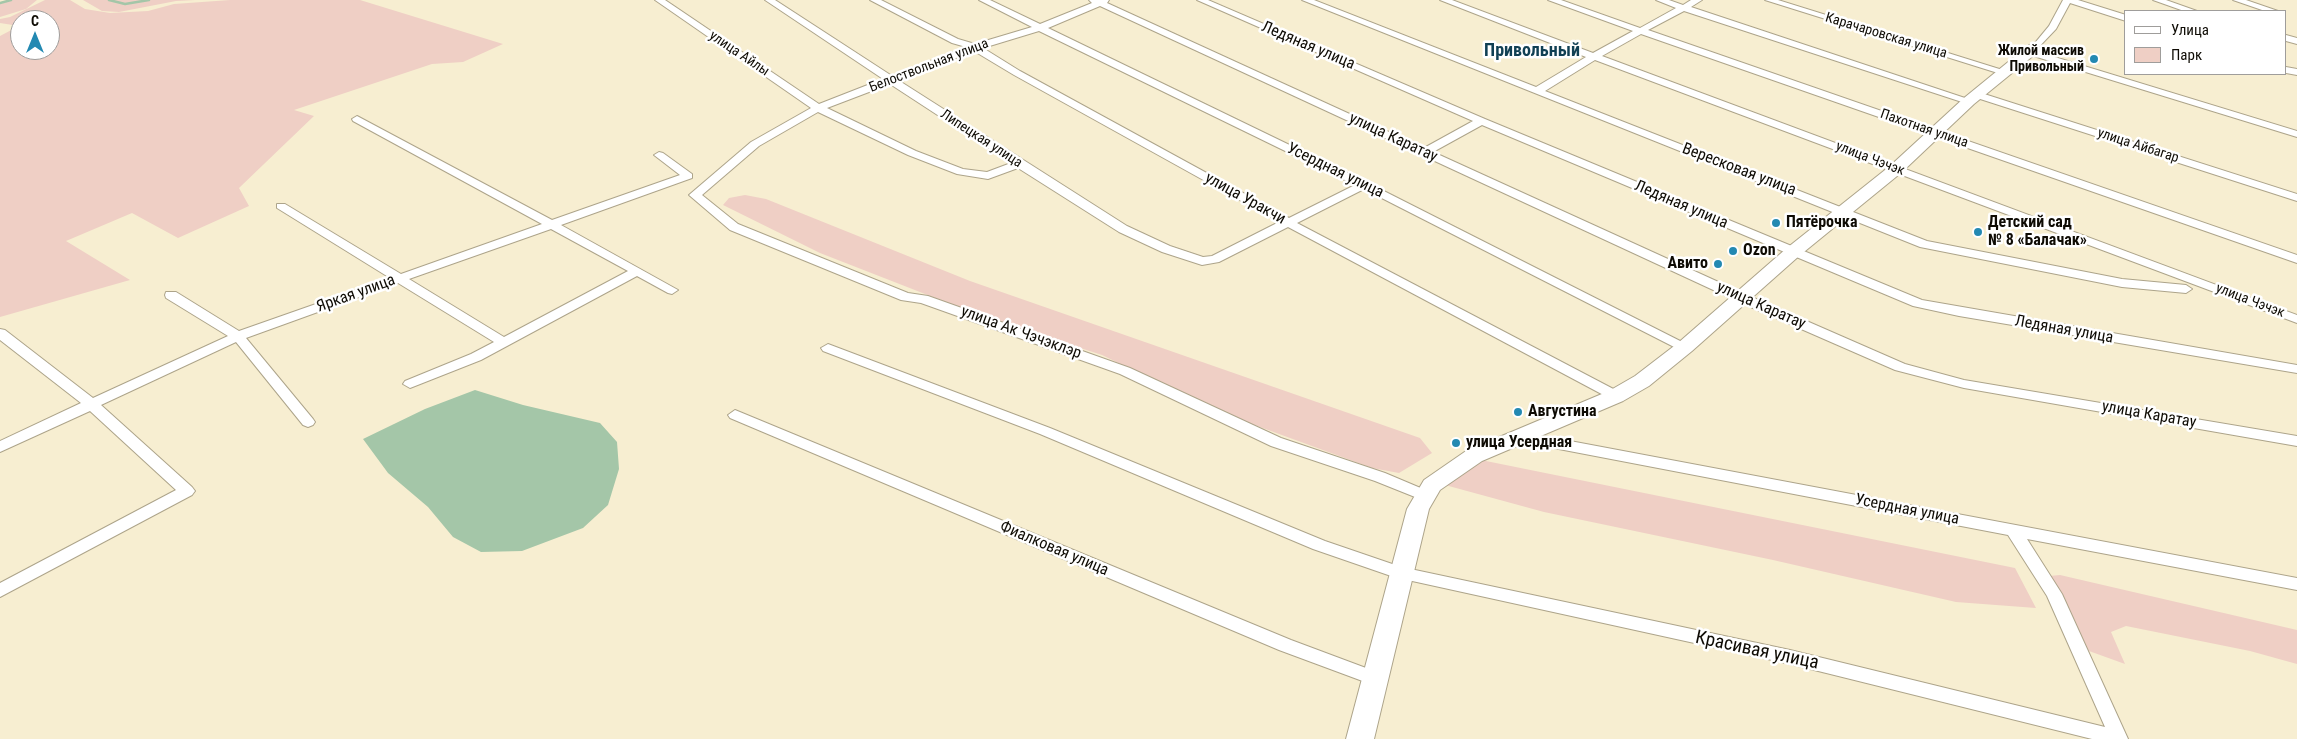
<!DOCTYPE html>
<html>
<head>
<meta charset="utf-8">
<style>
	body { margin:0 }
	#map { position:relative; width:2297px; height:739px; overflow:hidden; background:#f7eed1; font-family:"Roboto Condensed",sans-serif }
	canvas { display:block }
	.legend { position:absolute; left:2124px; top:10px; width:162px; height:65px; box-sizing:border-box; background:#fff; border:1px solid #9f9d9b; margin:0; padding:6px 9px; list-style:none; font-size:15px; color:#0e0b04 }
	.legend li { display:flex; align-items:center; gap:10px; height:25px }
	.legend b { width:25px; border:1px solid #9f9d9b }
	.north { position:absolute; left:10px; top:10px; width:50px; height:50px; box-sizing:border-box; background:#fff; border:1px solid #9f9d9b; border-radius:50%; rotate:0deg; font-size:14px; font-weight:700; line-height:20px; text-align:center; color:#0e0b04 }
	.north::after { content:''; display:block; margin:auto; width:18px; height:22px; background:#2389b2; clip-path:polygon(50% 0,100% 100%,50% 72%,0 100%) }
</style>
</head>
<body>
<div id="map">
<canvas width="2297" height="739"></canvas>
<ul class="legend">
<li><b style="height:6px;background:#fff"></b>Улица</li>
<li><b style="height:14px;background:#efcfc5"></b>Парк</li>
</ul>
<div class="north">С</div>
</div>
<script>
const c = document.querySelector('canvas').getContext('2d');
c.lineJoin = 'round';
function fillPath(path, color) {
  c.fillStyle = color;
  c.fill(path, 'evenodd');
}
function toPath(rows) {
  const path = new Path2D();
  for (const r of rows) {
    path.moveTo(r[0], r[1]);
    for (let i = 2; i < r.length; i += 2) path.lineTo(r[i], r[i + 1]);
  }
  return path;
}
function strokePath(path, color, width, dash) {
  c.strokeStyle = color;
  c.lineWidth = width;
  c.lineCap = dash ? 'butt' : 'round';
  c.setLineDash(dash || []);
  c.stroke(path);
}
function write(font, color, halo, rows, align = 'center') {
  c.font = font + ' "Roboto Condensed",sans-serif';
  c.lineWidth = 5;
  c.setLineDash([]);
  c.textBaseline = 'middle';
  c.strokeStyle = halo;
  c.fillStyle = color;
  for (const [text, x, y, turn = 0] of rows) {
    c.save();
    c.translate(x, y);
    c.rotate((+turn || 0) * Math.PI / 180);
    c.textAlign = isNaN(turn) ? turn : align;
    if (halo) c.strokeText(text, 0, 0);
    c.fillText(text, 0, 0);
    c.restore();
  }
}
const green = toPath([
	[12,0,37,0,26,9,0,17,0,4],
	[45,0,70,0,85,9,110,13,148,11,174,4,230,0,360,0,503,44,463,62,432,64,294,110,314,116,239,188,249,206,178,238,132,213,66,241,130,280,0,317,0,36,19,26,0,23,0,19,10,17],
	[20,20,50,20,50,50,20,50],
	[83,0,195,0,176,1,119,12,102,11],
	[745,195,766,199,970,281,1420,438,1432,453,1399,473,1372,468,1219,412,1102,355,984,317,820,253,723,205,729,198],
	[1481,460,2015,568,2036,608,1956,602,1773,560,1544,512,1445,485],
	[2060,575,2297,630,2297,664,2250,651,2126,626,2111,632,2125,664,2089,651,2039,577]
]);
const water = toPath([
	[475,390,523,405,600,423,617,442,619,469,608,505,583,528,522,551,481,552,453,537,428,507,388,473,363,439,425,409]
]);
const stream = toPath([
	[109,0,125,4,149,0],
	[0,3,11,0]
]);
const street = toPath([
	[655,0,665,0,819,104,883,79,765,0,775,0,892,76,966,47,952,43,870,0,881,0,958,39,975,44,1032,27,979,0,990,0,1040,24,1092,3,1089,0,1109,0,1107,3,1424,148,1473,121,1197,0,1208,0,1485,119,1922,300,2297,365,2297,373,1959,316,1913,306,1482,125,1433,152,1747,295,1905,364,1964,380,2297,436,2297,446,1964,388,1895,370,1737,301,1100,6,1048,28,1368,183,1692,347,1685,351,1680,350,1364,189,1297,223,1621,393,1623,396,1621,399,1611,399,1288,227,1219,262,1202,265,1162,252,1119,232,1018,168,988,179,957,174,908,155,818,112,759,146,702,195,738,224,908,293,928,296,1130,368,1281,438,1385,473,1430,492,1433,496,1430,500,1425,501,1375,481,1271,446,1120,374,921,303,901,300,730,230,689,195,751,142,811,108,655,0],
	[1039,31,1355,185,1289,218,1020,71,983,48,1039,31],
	[974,51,1014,75,1279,222,1212,256,1203,257,1170,246,1127,226,898,80,974,51],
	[890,84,1011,163,987,172,963,169,916,151,827,108,890,84],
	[1302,0,1314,0,1536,87,1586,57,1440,0,1452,0,1593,53,1633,31,1548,0,1561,0,1640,28,1676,8,1656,0,1669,0,1683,5,1691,0,1702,0,1691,7,1974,101,1969,104,1965,103,1684,11,1648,30,2297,255,2297,263,1641,34,1602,56,2297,315,2297,323,1595,60,1545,91,1927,241,2122,279,2186,285,2192,289,2186,293,2122,287,1920,247,1302,0],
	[1765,0,1778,0,2009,72,2001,74,1765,0],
	[2063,0,2078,0,2126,15,2126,21,2070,3,2056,29,2035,51,2297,131,2297,137,2027,54,2027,50,2030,49,2049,26,2063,0],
	[2153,0,2166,0,2197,11,2184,11,2153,0],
	[2233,0,2246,0,2278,11,2265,11,2233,0],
	[2286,35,2297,38,2297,44,2286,41,2286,35],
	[2286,67,2297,69,2297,75,2286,73,2286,67],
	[1978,92,2297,194,2297,201,1974,97,1974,93,1978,92],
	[357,116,552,220,680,175,654,155,659,152,663,153,692,174,692,178,561,225,678,290,672,294,668,293,637,276,481,360,410,388,403,384,405,381,471,354,494,342,398,283,246,338,313,419,315,422,313,425,308,427,303,425,236,342,101,405,192,487,195,491,192,495,0,597,0,583,176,490,90,411,0,452,0,441,81,403,0,340,0,329,5,330,93,398,228,336,166,298,165,295,166,292,176,292,239,331,390,278,277,208,277,204,285,204,401,274,542,224,353,121,352,119,357,116],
	[551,229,628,271,504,337,409,279,551,229],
	[828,344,1050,428,1325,541,1401,567,1790,650,2105,727,2047,596,2008,535,1517,441,1510,436,1517,431,2297,578,2297,590,2027,539,2062,594,2128,739,2092,739,1790,664,1394,577,1313,549,1040,434,823,351,821,348,828,344],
	[735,410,1291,640,1382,674,1385,679,1382,684,1376,686,1279,650,730,418,728,415,735,410]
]);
const secondary = toPath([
	[2034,44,2041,48,2039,51,1974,104,1902,172,1799,256,1692,351,1649,386,1623,401,1482,461,1440,490,1429,509,1374,739,1346,739,1407,509,1424,480,1466,451,1609,391,1635,376,1678,343,1787,248,1890,166,1964,98,2029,45,2034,44]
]);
const markers = [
	[2094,59,5,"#2389b2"],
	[1776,223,5,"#2389b2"],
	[1978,232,5,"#2389b2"],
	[1733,251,5,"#2389b2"],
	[1718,264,5,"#2389b2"],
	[1518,412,5,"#2389b2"],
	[1456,443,5,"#2389b2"]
];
const farStreetnames = [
	["Карачаровская улица",1886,36,17],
	["улица Айлы",739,54,34],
	["Белоствольная улица",929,66,-21],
	["Пахотная улица",1924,129,19],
	["Липецкая улица",981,139,33],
	["улица Айбагар",2138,146,18],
	["улица Чэчэк",1870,159,21],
	["улица Чэчэк",2250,301,21]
];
const farPoinames = [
	["Жилой массив",2084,51],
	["Привольный",2084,67]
];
const streetNames = [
	["Ледяная улица",1308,46,23],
	["улица Каратау",1393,138,25],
	["Вересковая улица",1739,170,21],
	["Усердная улица",1335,171,26],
	["улица Уракчи",1245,199,29],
	["Ледяная улица",1681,205,23],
	["Яркая улица",356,294,-20],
	["улица Каратау",1761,306,24],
	["Ледяная улица",2064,330,10],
	["улица Ак Чэчэклэр",1021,333,20],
	["улица Каратау",2149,415,10],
	["Усердная улица",1907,510,11],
	["Фиалковая улица",1054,549,23]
];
const poiNames = [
	["Пятёрочка",1786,223],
	["Детский сад",1988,223],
	["№ 8 «Балачак»",1988,241],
	["Ozon",1743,251],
	["Авито",1708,264,"right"],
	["Августина",1528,412],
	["улица Усердная",1466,443]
];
const farDistrictnames = [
	["Привольный",1532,51]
];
const nearStreetnames = [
	["Красивая улица",1757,651,12]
];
fillPath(green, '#efcfc5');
fillPath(water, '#a4c6a8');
strokePath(stream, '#a4c6a8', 2.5);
strokePath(street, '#ada48a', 2);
strokePath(secondary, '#ada48a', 2);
fillPath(street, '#fff');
fillPath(secondary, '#fff');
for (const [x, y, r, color] of markers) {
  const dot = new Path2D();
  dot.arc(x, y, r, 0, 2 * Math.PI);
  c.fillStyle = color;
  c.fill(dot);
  strokePath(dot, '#fff', 2);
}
write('14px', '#0e0b04', '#fff', farStreetnames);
write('bold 14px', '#0e0b04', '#fff', farPoinames, 'right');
write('16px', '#0e0b04', '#fff', streetNames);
write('bold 16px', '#0e0b04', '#fff', poiNames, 'left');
write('bold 18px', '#114054', '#fff', farDistrictnames);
write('19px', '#0e0b04', '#fff', nearStreetnames);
</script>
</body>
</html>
